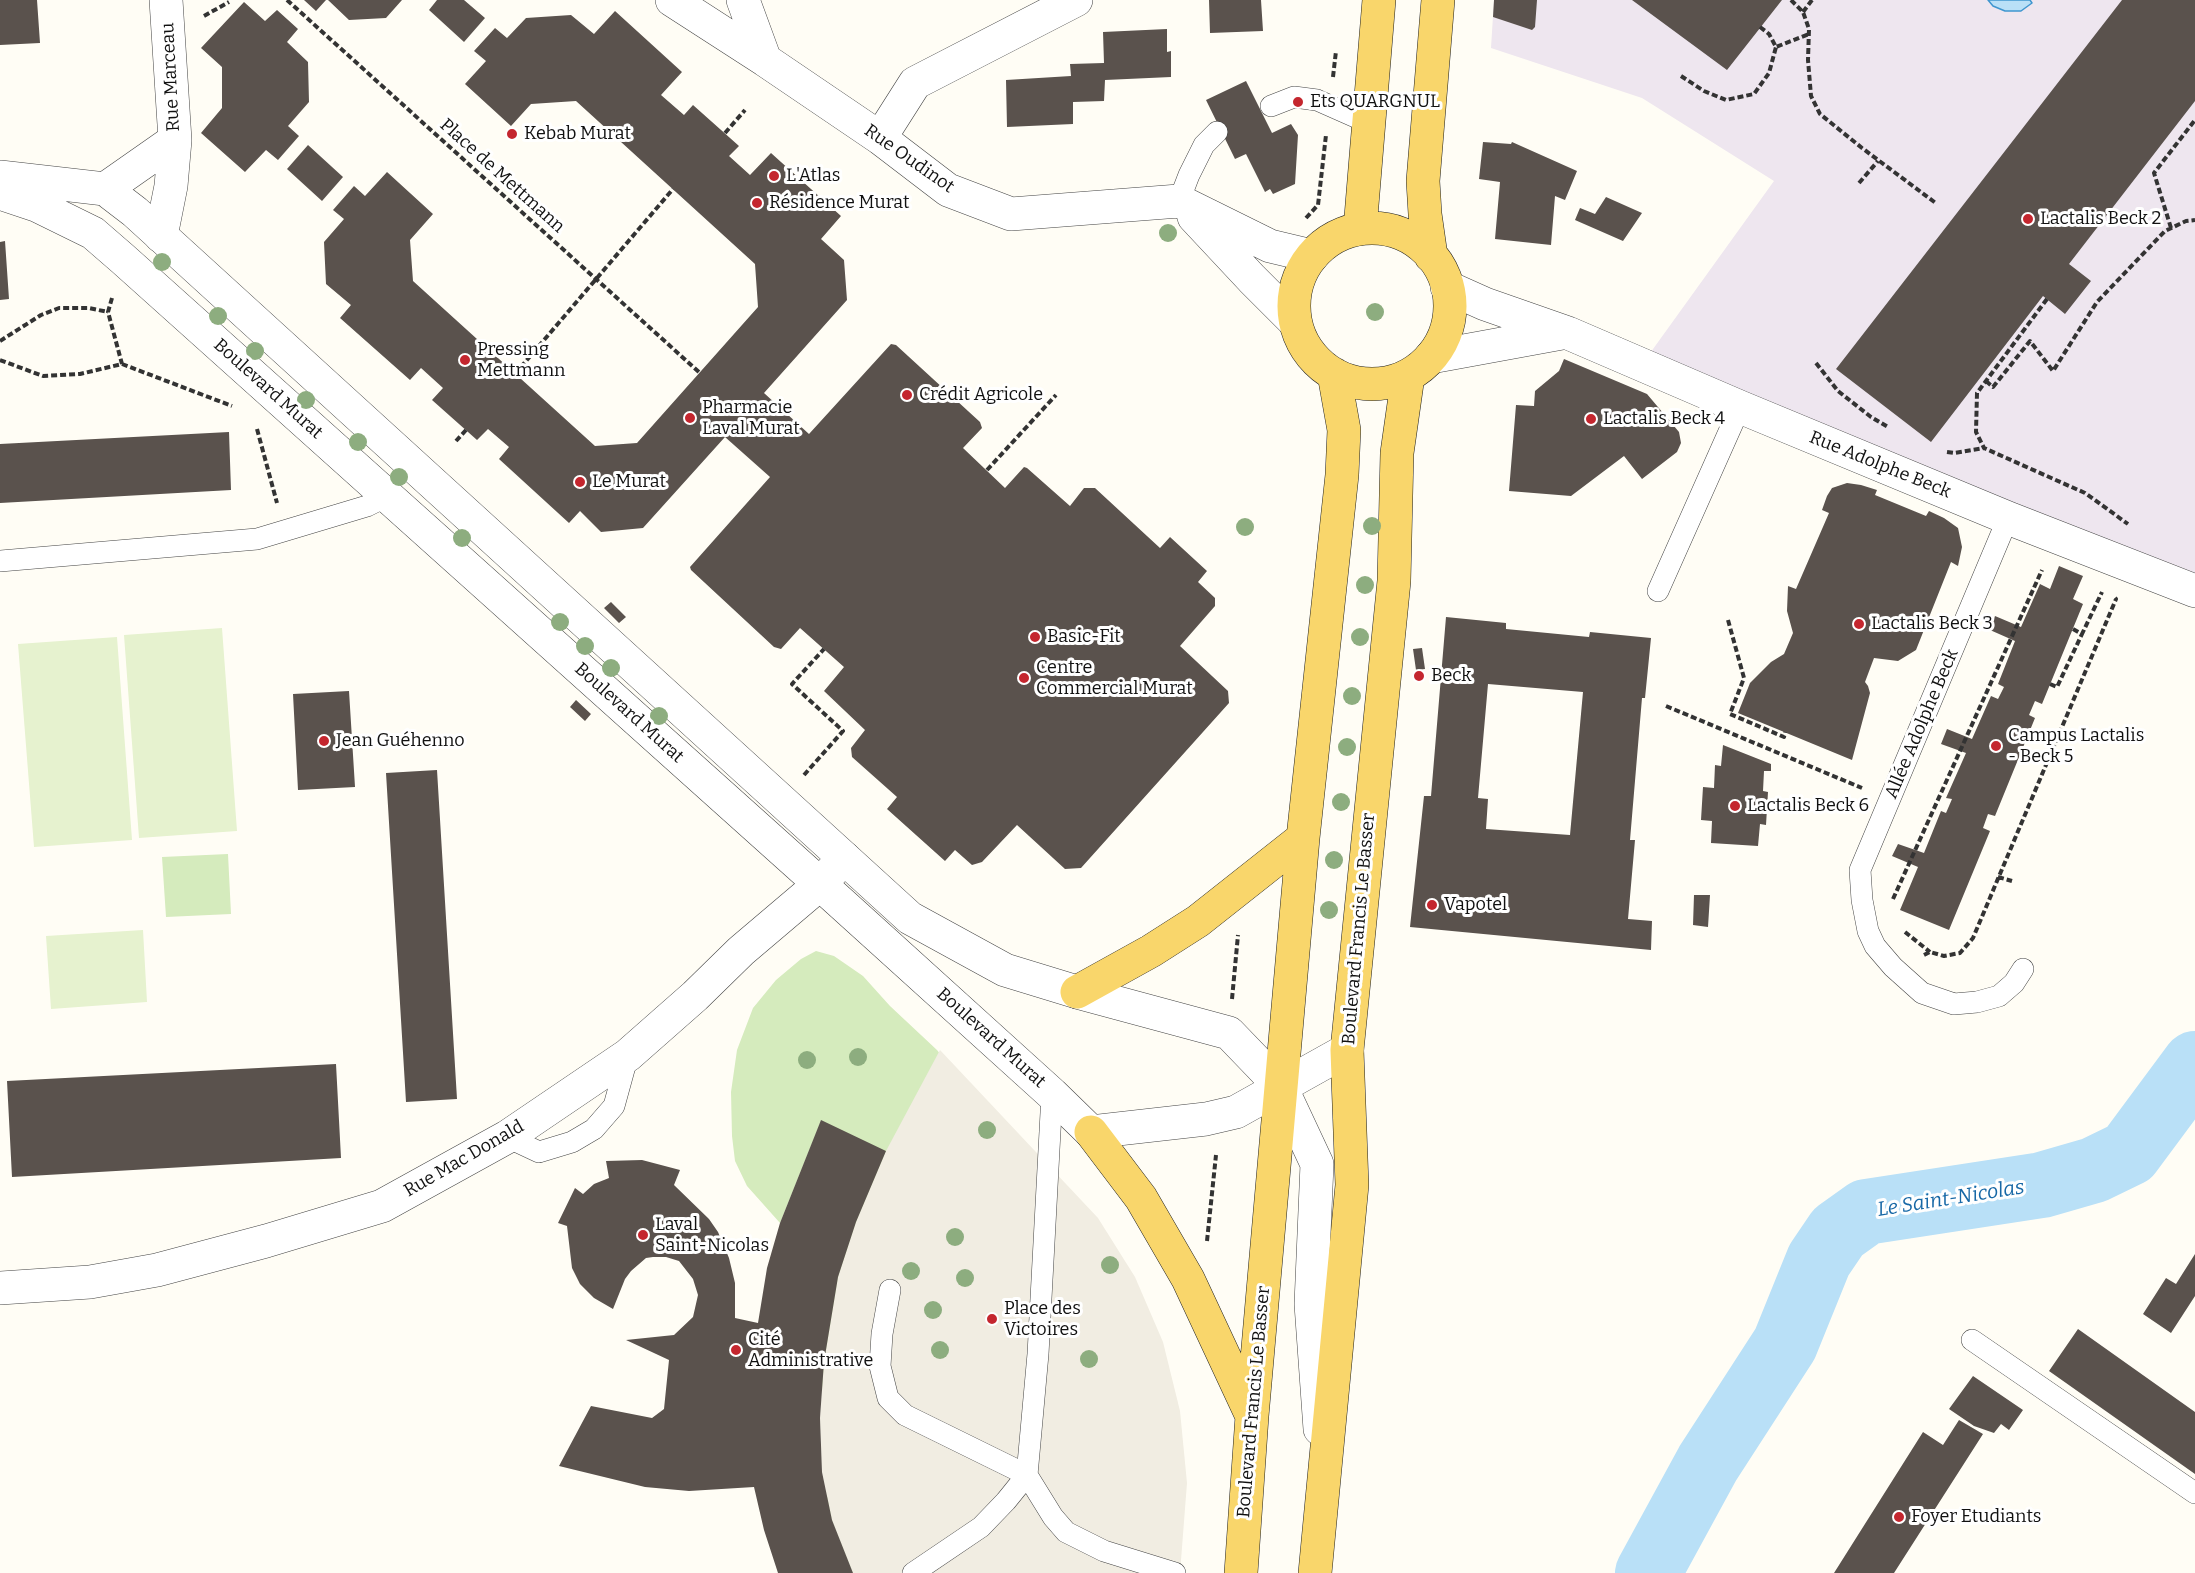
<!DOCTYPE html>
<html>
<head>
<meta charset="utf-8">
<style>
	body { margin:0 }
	canvas { display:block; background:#fffdf5 }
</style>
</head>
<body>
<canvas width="2195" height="1573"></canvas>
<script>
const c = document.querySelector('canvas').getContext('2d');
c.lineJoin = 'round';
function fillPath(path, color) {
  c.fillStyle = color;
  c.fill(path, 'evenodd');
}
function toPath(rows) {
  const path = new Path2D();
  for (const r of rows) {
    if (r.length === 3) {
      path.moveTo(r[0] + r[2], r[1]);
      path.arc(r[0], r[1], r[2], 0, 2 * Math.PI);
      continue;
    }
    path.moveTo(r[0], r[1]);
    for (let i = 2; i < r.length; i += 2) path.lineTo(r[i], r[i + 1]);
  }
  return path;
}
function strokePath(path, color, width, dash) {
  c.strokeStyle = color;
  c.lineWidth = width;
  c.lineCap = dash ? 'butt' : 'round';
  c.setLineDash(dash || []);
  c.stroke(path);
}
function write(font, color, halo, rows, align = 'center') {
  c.font = font + ' Bitter,serif';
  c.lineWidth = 6;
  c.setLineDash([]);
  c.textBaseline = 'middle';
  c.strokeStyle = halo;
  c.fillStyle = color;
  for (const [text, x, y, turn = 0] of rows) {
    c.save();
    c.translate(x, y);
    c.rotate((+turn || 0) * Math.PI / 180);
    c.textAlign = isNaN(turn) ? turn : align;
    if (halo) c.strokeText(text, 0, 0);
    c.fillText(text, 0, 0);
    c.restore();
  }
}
const industrial = toPath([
	[1494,0,2195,0,2195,591,1648,356,1774,181,1642,98,1491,48]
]);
const green = toPath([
	[228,854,231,914,166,917,162,857],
	[816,951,834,956,863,976,890,1006,937,1050,966,1086,853,1573,832,1520,827,1499,822,1391,821,1121,780,1223,747,1186,735,1161,732,1136,731,1092,737,1050,753,1008,776,980,801,959]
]);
const pitch = toPath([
	[222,628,237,831,139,838,124,635],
	[117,637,132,840,34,847,18,644],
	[143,930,147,1002,51,1009,46,936]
]);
const plaza = toPath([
	[940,1050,1098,1218,1135,1277,1163,1342,1180,1411,1187,1483,1180,1573,853,1573,832,1520,822,1472,820,1418,824,1362,838,1277,856,1222,886,1151]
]);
const water = toPath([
	[1988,0,2030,0,2032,3,2021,11,2005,11,1993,6,1988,0]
]);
const river = toPath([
	[1648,1573,1708,1463,1785,1344,1819,1260,1838,1232,1866,1212,2042,1185,2094,1170,2129,1153,2195,1064]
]);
const building = toPath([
	[0,0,37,0,40,43,0,45],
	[304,0,326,0,316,11],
	[328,0,402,0,386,18,349,20],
	[437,0,464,0,485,18,464,42,429,10],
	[1209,0,1261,0,1263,31,1210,33],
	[1494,0,1537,0,1535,27,1532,30,1493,17],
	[1632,0,1782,0,1727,70],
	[2122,0,2195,0,2195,101,2069,264,2091,281,2065,314,2043,296,1931,442,1836,369],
	[244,2,265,21,277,10,298,29,287,42,308,62,309,102,288,126,299,136,278,160,266,150,245,172,201,133,222,108,222,67,201,48],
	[615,11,682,72,661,95,684,115,693,105,739,146,729,156,750,175,771,153,841,216,821,239,844,260,847,300,764,393,809,434,891,344,896,345,980,422,982,428,963,448,1005,488,1024,467,1027,468,1070,506,1084,488,1095,488,1160,548,1170,537,1207,571,1198,582,1215,598,1215,606,1180,646,1228,691,1229,703,1081,868,1065,869,1017,825,982,862,972,865,955,850,945,861,887,809,897,797,852,757,851,748,865,730,824,691,844,667,800,628,781,649,774,647,691,570,690,567,770,477,725,437,643,528,601,532,580,511,569,523,499,459,509,447,488,429,477,440,432,400,443,388,421,368,410,380,340,318,351,305,326,284,324,242,344,219,333,210,354,186,365,196,387,172,433,214,410,240,413,281,595,446,637,443,758,307,755,264,576,101,531,104,511,126,465,84,486,61,474,51,495,28,507,38,526,18,571,15,594,34],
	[1167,29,1167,52,1171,51,1171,77,1105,80,1104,101,1073,102,1073,124,1007,127,1006,80,1071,76,1070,64,1104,63,1103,32],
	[1246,81,1272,133,1291,124,1298,135,1295,184,1273,194,1270,189,1265,192,1246,154,1235,159,1206,100],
	[1483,142,1511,144,1512,142,1577,171,1565,200,1555,196,1551,245,1495,239,1500,182,1479,179],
	[308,145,343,177,322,201,287,169],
	[1606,197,1642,213,1623,241,1575,220,1580,208,1595,214],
	[5,241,9,299,0,300,0,242],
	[1564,359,1647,394,1679,432,1681,443,1677,452,1642,479,1624,456,1571,496,1509,491,1516,405,1534,406,1535,391,1559,371],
	[229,432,231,490,0,503,0,444],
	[1847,483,1861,485,1877,490,1875,495,1926,516,1929,511,1944,518,1958,528,1962,547,1958,566,1951,562,1916,650,1898,661,1874,658,1865,682,1868,686,1870,693,1852,760,1738,713,1750,683,1771,662,1784,654,1793,633,1787,611,1788,586,1796,589,1829,513,1822,510,1827,496,1832,488],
	[2059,566,2083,576,2073,599,2083,604,2042,704,2035,701,2029,715,2035,718,1995,816,1988,814,1983,828,1990,831,1949,930,1900,910,1918,867,1892,856,1898,844,1924,853,1941,811,1946,813,1952,799,1946,798,1966,753,1941,744,1947,729,1972,739,1991,696,1998,699,2004,687,1998,684,2015,641,1990,630,1995,616,2021,627,2040,584,2050,589],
	[611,602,626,617,619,623,604,608],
	[1446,617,1506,623,1506,629,1589,637,1590,632,1651,638,1645,698,1642,698,1630,840,1635,840,1628,919,1652,921,1651,950,1410,927,1424,796,1431,796],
	[1488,684,1583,692,1570,835,1486,829,1488,799,1478,798],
	[1422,648,1425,669,1416,670,1413,649],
	[349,691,355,787,298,790,293,694],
	[576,700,591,714,585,721,570,707],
	[1723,745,1771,764,1771,771,1764,771,1763,791,1768,792,1766,825,1760,824,1758,846,1711,843,1712,821,1701,820,1703,787,1714,788,1715,765,1721,766],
	[437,770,457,1099,406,1102,386,773],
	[1694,895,1710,895,1708,927,1693,925],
	[336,1064,341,1158,12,1177,7,1081],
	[821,1120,886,1151,856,1222,838,1277,824,1362,820,1418,822,1472,832,1520,853,1573,778,1573,764,1530,754,1487,689,1491,645,1487,559,1466,591,1406,652,1418,664,1409,669,1360,626,1340,674,1335,693,1317,698,1295,693,1279,679,1261,666,1257,653,1257,646,1258,631,1271,625,1279,613,1309,594,1298,580,1284,572,1268,567,1226,558,1223,575,1188,583,1194,594,1184,609,1178,606,1161,642,1160,680,1170,674,1185,709,1219,718,1232,729,1258,735,1283,735,1318,758,1323,767,1268,780,1223],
	[2195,1254,2195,1296,2171,1333,2143,1314,2166,1278,2176,1284],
	[2078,1329,2195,1412,2195,1474,2049,1371],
	[1973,1376,2023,1410,2009,1430,2001,1424,1994,1433,1974,1426,1949,1409],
	[1959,1420,1983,1434,1894,1573,1834,1573,1923,1432,1943,1445]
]);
const path = toPath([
	[287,0,700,373],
	[1791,0,1803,12,1809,29,1808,60,1811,96,1820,114,1862,148,1937,204],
	[1803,12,1812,0],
	[204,16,229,2],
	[1760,27,1769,34,1776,47,1809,34],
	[1681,76,1704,91,1726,100,1754,94,1769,73,1776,47],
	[1333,77,1336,51],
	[725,133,745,110],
	[1859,183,1878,161],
	[1306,218,1318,205,1326,135],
	[2171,228,2154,173,2195,120],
	[112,298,108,312,122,364],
	[2047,299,1977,393,1976,432,1984,448,2085,493,2128,524],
	[0,341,41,315,59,308,89,308,108,312],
	[0,360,43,376,80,374,122,364,232,406],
	[1816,363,1838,391,1871,417,1888,427],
	[515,374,673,189],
	[1986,381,1993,387,2030,341,2053,371,2097,302,2165,231,2186,221,2195,220],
	[257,429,277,503],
	[456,441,466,430],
	[1947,452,1954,453,1984,448],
	[987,470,1056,395],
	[1728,620,1744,678,1730,714,1784,737,1785,732],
	[2073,629,2082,634,2102,592],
	[2050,684,2057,687,2082,634],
	[1666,706,1862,788],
	[804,775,843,731,792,684,824,649],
	[1998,877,2012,881],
	[1893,899,2042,570],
	[1905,932,1930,952],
	[1924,955,1930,952,1944,956,1960,953,1973,938,2116,599,2115,598],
	[1232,999,1238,935],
	[1207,1241,1216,1155]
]);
const service = toPath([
	[1271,106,1294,97,1317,100,1369,123],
	[1179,201,1189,175,1204,145,1217,132],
	[2008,518,1860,870,1862,900,1868,931,1875,946,1893,967,1922,993,1954,1004,1977,1002,1999,996,2014,983,2023,969],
	[0,561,257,539,367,506,387,496],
	[1658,591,1740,407],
	[507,1137,539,1152,572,1142,594,1129,614,1106,628,1055],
	[890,1290,882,1334,880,1366,888,1398,905,1415,1027,1475,1053,1517,1066,1532,1104,1551,1175,1573],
	[1972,1340,2195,1493],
	[913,1573,981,1527,1006,1501,1027,1475,1038,1354,1052,1094]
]);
const minor = toPath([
	[672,0,765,60,880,138,948,190,1011,214,1179,201,1270,246,1312,256],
	[743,0,765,60],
	[880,138,915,83,1076,0],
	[105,189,175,140],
	[1194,217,1252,279,1295,322],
	[161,236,171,186,175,140,166,0],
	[1447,287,1485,304,1568,333,1740,407,2008,518,2195,591],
	[1431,357,1562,333],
	[0,1288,90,1282,157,1270,266,1241,382,1206,507,1137,628,1055,695,996,741,951,820,884,844,858]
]);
const tertiary = toPath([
	[0,177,105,189,135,212,910,918,1005,970,1077,992,1229,1033,1281,1087,1317,1164,1311,1304,1320,1429],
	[0,193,36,205,93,233,123,259,820,884,1052,1094,1091,1132,1206,1119,1236,1112,1347,1050]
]);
const primary = toPath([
	[1372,306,78],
	[1360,229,1379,0],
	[1431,256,1425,214,1423,181,1438,0],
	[1077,992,1151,951,1198,921,1303,838],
	[1091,1132,1141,1198,1188,1279,1251,1414],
	[1241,1573,1252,1416,1303,838,1342,475,1344,430,1334,374],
	[1315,1573,1352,1185,1347,1050,1394,581,1397,453,1408,376]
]);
const trees = [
	[1168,233],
	[162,262],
	[1375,312],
	[218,316],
	[255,351],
	[306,400],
	[358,442],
	[399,477],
	[1372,526],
	[1245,527],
	[462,538],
	[1365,585],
	[560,622],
	[1360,637],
	[585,646],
	[611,668],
	[1352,696],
	[659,716],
	[1347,747],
	[1341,802],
	[1334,860],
	[1329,910],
	[858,1057],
	[807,1060],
	[987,1130],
	[955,1237],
	[1110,1265],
	[911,1271],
	[965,1278],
	[933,1310],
	[940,1350],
	[1089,1359]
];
const markers = [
	[1298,102,6,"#c4262e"],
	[512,134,6,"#c4262e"],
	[774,176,6,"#c4262e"],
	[757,203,6,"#c4262e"],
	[2028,219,6,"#c4262e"],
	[465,360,6,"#c4262e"],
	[907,395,6,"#c4262e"],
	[690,418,6,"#c4262e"],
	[1591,419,6,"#c4262e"],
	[580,482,6,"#c4262e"],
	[1859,624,6,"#c4262e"],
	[1035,637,6,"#c4262e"],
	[1419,676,6,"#c4262e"],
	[1024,678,6,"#c4262e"],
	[324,741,6,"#c4262e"],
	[1996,746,6,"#c4262e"],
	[1735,806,6,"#c4262e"],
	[1432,905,6,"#c4262e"],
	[643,1235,6,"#c4262e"],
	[992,1319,6,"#c4262e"],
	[736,1350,6,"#c4262e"],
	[1899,1517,6,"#c4262e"]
];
const streetNames = [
	["Rue Marceau",171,77,-93],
	["Rue Oudinot",909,159,35],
	["Place de Mettmann",502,176,42],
	["Boulevard Murat",268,389,42],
	["Rue Adolphe Beck",1880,465,22],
	["Boulevard Murat",629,713,42],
	["Allée Adolphe Beck",1922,724,-67],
	["Boulevard Francis Le Basser",1359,929,-85],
	["Boulevard Murat",991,1038,42],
	["Rue Mac Donald",464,1159,-30],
	["Boulevard Francis Le Basser",1254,1402,-85]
];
const poiNames = [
	["Ets QUARGNUL",1310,102],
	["Kebab Murat",524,134],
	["L'Atlas",786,176],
	["Résidence Murat",769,203],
	["Lactalis Beck 2",2040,219],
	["Pressing",477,350],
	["Mettmann",477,371],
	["Crédit Agricole",919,395],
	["Pharmacie",702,408],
	["Laval Murat",702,429],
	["Lactalis Beck 4",1603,419],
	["Le Murat",592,482],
	["Lactalis Beck 3",1871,624],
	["Basic-Fit",1047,637],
	["Centre",1036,668],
	["Commercial Murat",1036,689],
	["Beck",1431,676],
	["Campus Lactalis",2008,736],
	["- Beck 5",2008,757],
	["Jean Guéhenno",336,741],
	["Lactalis Beck 6",1747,806],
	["Vapotel",1444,905],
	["Laval",655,1225],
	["Saint-Nicolas",655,1246],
	["Place des",1004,1309],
	["Victoires",1004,1330],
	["Cité",748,1340],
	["Administrative",748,1361],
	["Foyer Etudiants",1911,1517]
];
const waterNames = [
	["Le Saint-Nicolas",1951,1199,-9]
];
fillPath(industrial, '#eee6ef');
fillPath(green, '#d5ebbd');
fillPath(pitch, '#e6f2cf');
fillPath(plaza, '#f1ede2');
fillPath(water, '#b9e0f7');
strokePath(water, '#3f96cf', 1.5);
strokePath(river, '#b9e0f7', 66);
fillPath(building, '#5a524d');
strokePath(service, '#444', 22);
strokePath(minor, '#444', 34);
strokePath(tertiary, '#444', 34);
strokePath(primary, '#222', 34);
strokePath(path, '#333', 4, [6, 3]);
strokePath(service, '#fff', 21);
strokePath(minor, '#fff', 33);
strokePath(tertiary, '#fff', 33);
strokePath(primary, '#f9d66b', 33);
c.fillStyle = '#8dad7f';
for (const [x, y] of trees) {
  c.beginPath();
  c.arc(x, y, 9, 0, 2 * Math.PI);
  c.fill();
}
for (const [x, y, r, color] of markers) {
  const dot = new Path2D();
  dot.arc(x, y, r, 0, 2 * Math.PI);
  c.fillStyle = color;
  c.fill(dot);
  strokePath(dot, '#fff', 2);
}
write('18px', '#111', '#fff', streetNames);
write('18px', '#111', '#fff', poiNames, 'left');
write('italic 20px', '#1768a6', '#fff', waterNames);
</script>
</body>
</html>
